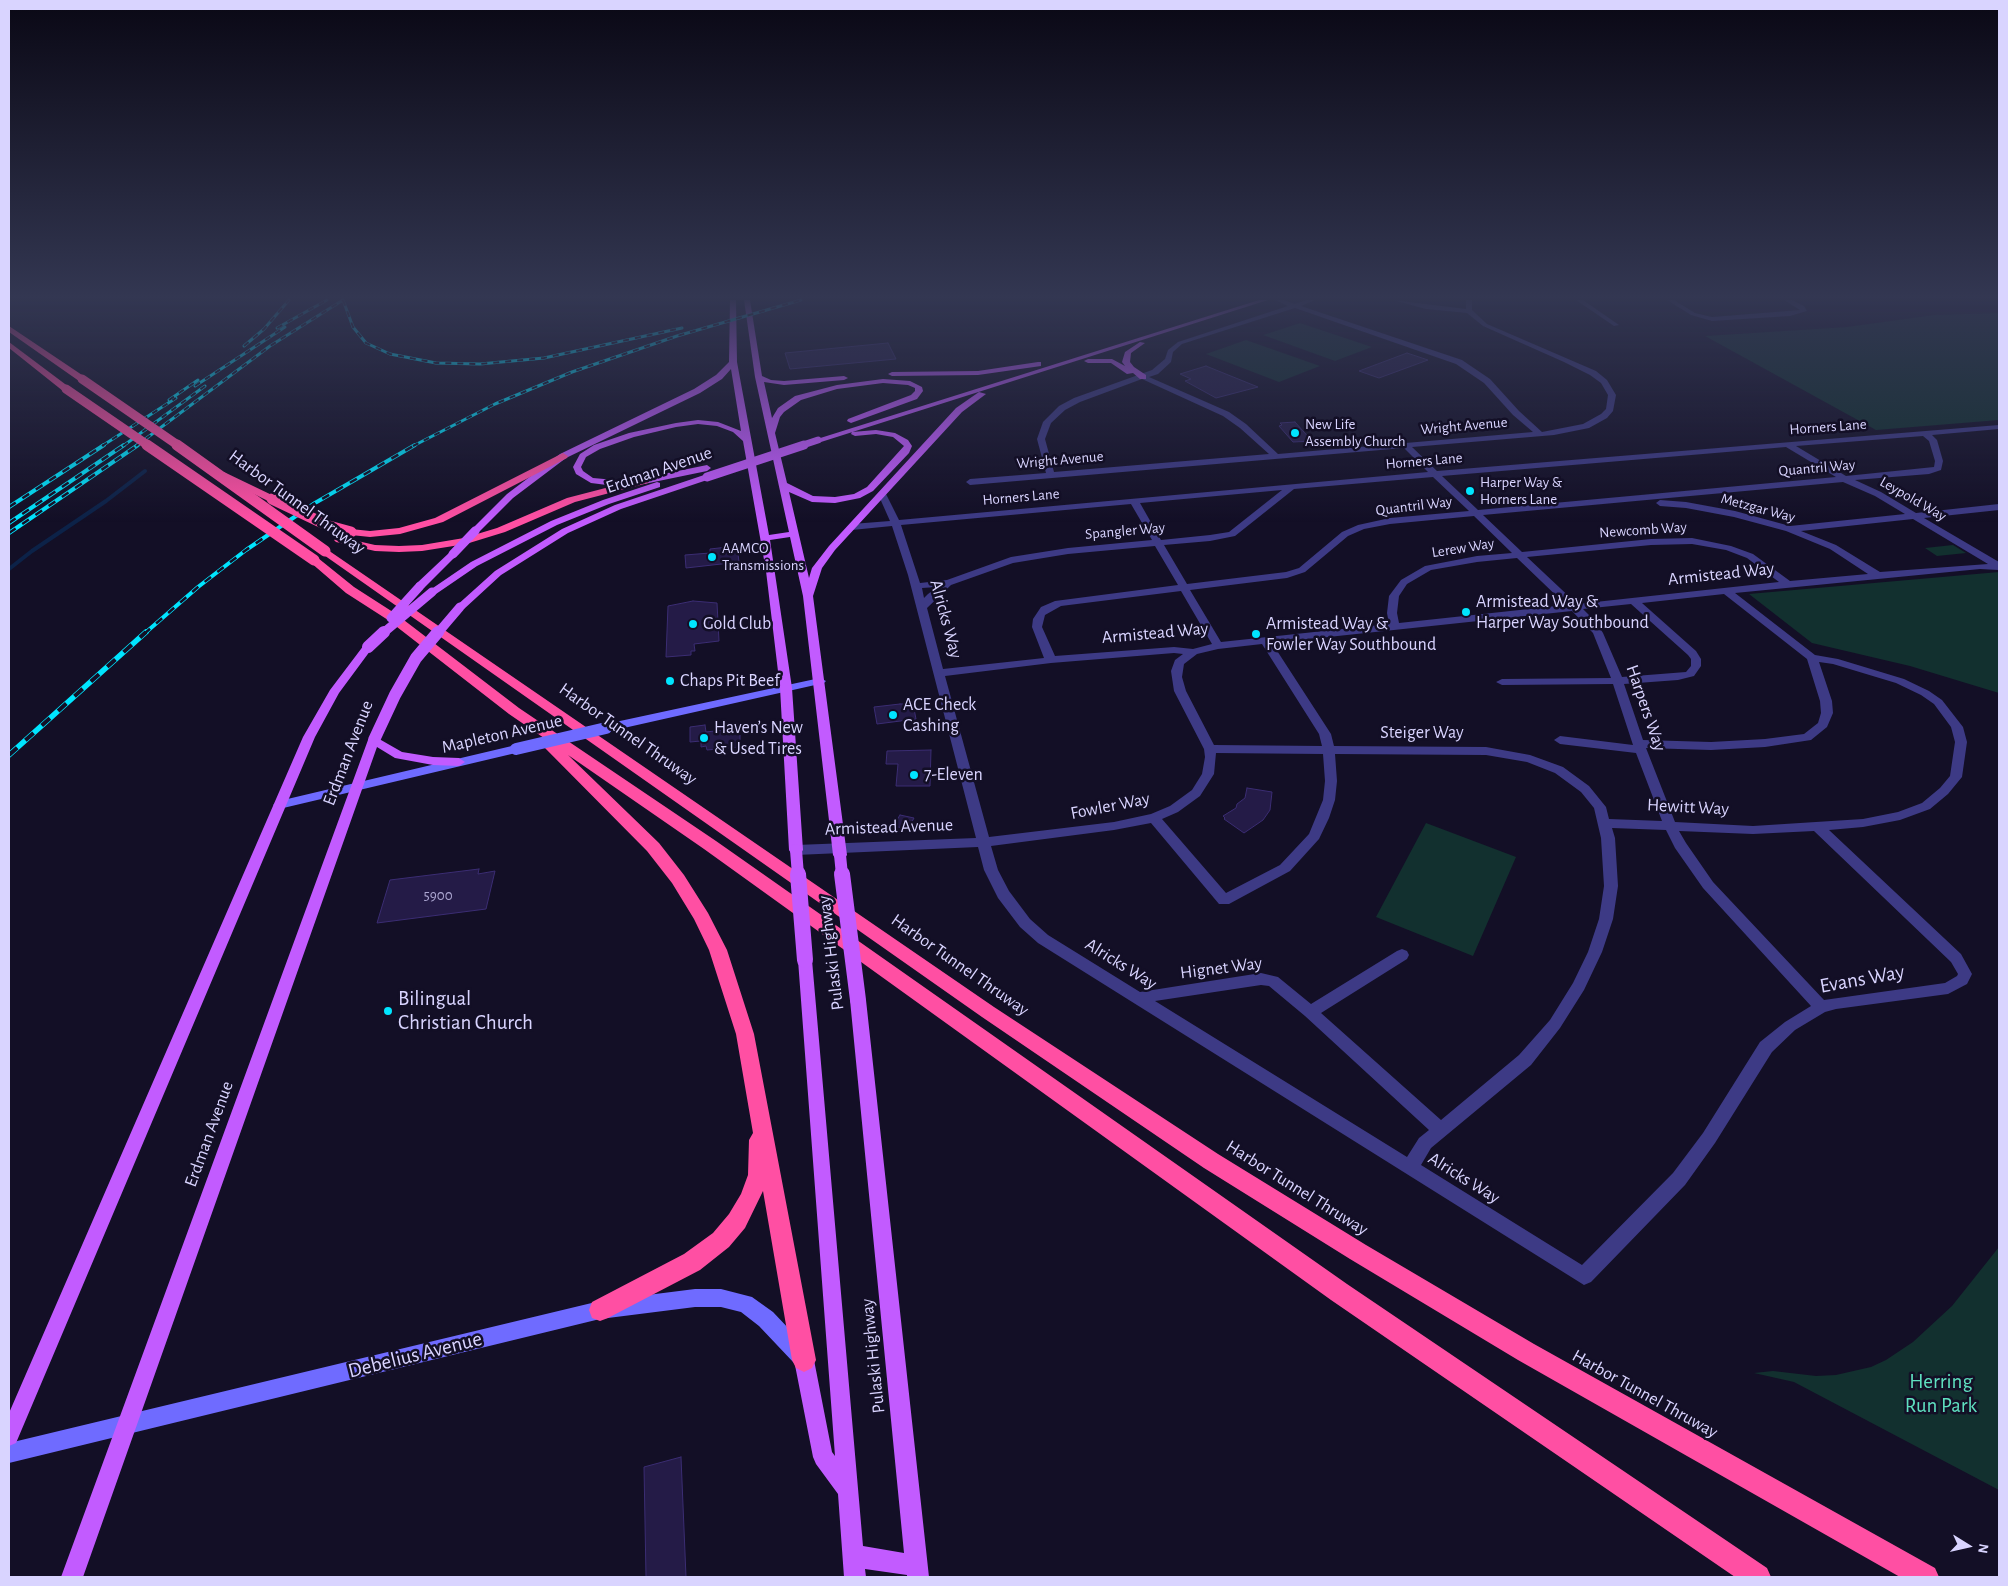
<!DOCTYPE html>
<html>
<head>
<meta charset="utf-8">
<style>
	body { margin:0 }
	#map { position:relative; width:2008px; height:1586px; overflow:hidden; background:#130f26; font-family:"Alegreya Sans",sans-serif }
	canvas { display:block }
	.frame { position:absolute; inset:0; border:10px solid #d9d4ff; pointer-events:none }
	.north { position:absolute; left:1943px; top:1521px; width:50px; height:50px; -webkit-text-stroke:4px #130f26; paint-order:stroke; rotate:100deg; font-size:14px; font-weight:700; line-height:20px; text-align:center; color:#d9d4ff }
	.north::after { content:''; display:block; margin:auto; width:18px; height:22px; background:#d9d4ff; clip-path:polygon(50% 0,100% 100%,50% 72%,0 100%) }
</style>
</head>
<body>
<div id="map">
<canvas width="2008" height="1586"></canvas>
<div class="frame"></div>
<div class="north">N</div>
</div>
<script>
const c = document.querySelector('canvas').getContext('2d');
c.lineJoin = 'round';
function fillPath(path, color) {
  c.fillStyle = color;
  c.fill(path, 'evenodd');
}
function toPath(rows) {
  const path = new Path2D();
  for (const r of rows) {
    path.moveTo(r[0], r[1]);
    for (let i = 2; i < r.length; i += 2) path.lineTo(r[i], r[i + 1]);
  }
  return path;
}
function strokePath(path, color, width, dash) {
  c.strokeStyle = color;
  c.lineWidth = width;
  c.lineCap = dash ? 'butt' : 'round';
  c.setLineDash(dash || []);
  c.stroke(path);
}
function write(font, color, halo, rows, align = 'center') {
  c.font = font + ' "Alegreya Sans",sans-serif';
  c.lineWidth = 5;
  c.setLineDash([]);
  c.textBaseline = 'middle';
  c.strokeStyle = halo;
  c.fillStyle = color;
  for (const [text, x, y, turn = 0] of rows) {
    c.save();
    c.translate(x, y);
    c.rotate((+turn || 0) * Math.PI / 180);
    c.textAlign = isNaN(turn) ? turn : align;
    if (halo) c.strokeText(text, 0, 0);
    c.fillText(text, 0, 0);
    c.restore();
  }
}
const green = toPath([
	[1999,313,1999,420,1876,430,1705,336,1847,327,1934,315],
	[1300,323,1372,347,1335,361,1263,335],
	[1246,340,1320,366,1279,382,1206,354],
	[1953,545,1966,553,1937,556,1925,548],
	[1999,572,1999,693,1910,666,1812,643,1749,594],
	[1426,823,1516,857,1473,956,1376,917],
	[1999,1247,1999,1490,1794,1382,1754,1373,1773,1371,1816,1376,1836,1375,1871,1367,1886,1360,1913,1342,1952,1306]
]);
const stream = toPath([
	[9,569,32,551,106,501,145,471]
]);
const building = toPath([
	[888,343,896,359,790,369,785,353,888,343],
	[1407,353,1428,360,1379,378,1359,371,1407,353],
	[1206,366,1258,387,1216,398,1185,381,1191,379,1180,374,1206,366],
	[1295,422,1312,441,1293,442,1279,426,1282,425,1280,423,1295,422],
	[737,546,739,562,686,568,685,555,710,553,710,549,737,546],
	[693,601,717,603,719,641,694,644,695,651,691,651,691,655,666,657,668,606,693,601],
	[900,704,913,704,916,719,877,724,874,707,900,704],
	[705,725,706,732,733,729,740,735,740,747,707,750,706,746,701,747,701,741,690,742,690,727,705,725],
	[931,750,930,786,896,786,898,764,886,764,887,751,931,750],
	[1247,788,1272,792,1270,810,1263,820,1244,833,1224,819,1225,818,1223,816,1236,808,1237,804,1245,798,1247,788],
	[900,815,914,818,908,829,893,826,900,815],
	[479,869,478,874,495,871,486,909,377,923,390,880,479,869],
	[681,1457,686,1577,646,1577,644,1467,681,1457]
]);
const street = toPath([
	[1275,300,1284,300,1295,304,1306,300,1315,300,1301,306,1462,360,1490,379,1519,411,1542,432,1583,424,1601,414,1606,409,1608,395,1601,383,1590,375,1564,362,1483,326,1467,313,1426,309,1393,300,1466,309,1466,300,1472,300,1472,310,1487,324,1596,371,1607,380,1616,395,1613,411,1607,418,1589,428,1554,435,1412,447,1437,471,1999,425,1999,429,1932,435,1937,440,1943,461,1941,470,1929,474,1855,480,1881,492,1916,513,1999,504,1999,510,1924,518,1999,562,1999,570,1980,569,1735,593,1815,655,1838,659,1904,679,1929,691,1942,700,1963,727,1967,742,1962,777,1948,794,1930,809,1900,820,1863,827,1829,830,1961,954,1972,974,1967,984,1948,994,1836,1009,1825,1012,1795,1030,1772,1052,1715,1143,1685,1185,1591,1282,1584,1285,1038,943,1020,927,998,898,984,870,978,847,796,855,791,853,789,850,791,847,796,845,976,838,908,575,892,526,852,530,847,527,852,524,890,521,878,494,879,492,885,492,899,520,1428,472,1404,448,970,485,966,482,970,479,1046,473,1037,439,1043,422,1059,406,1074,398,1152,370,1165,359,1168,350,1178,342,1288,306,1275,300],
	[1295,308,1456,364,1484,383,1513,415,1533,432,1278,454,1246,424,1229,412,1149,377,1158,374,1171,362,1173,352,1182,344,1295,308],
	[1142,379,1223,416,1240,428,1269,454,1054,472,1045,439,1051,423,1065,410,1080,402,1142,379],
	[1923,436,1929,441,1935,461,1934,467,1846,476,1796,446,1923,436],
	[1786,447,1836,477,1478,510,1442,476,1786,447],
	[1433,477,1469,511,1390,518,1358,525,1342,532,1299,568,1286,572,1187,584,1164,545,1210,541,1235,536,1294,489,1433,477],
	[1843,482,1875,496,1905,514,1790,526,1735,511,1686,502,1660,500,1656,503,1660,506,1686,508,1734,517,1786,531,1830,549,1868,574,1790,581,1753,554,1731,546,1692,538,1651,539,1522,552,1483,515,1843,482],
	[1282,490,1229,532,1210,535,1161,540,1140,503,1282,490],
	[1131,504,1152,540,1068,548,1011,557,947,580,920,583,901,525,1131,504],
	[1474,516,1512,553,1477,556,1425,566,1401,580,1389,596,1387,613,1389,624,1221,642,1190,590,1287,578,1305,572,1348,536,1364,529,1390,524,1474,516],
	[1913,519,1988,564,1880,572,1836,545,1801,531,1913,519],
	[1692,544,1726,550,1747,558,1779,582,1577,604,1527,557,1651,545,1692,544],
	[1155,546,1178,585,1055,601,1041,607,1033,619,1032,627,1044,658,943,669,927,608,951,585,1013,563,1068,554,1155,546],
	[1517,558,1566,605,1399,623,1397,613,1399,596,1407,584,1431,570,1477,562,1517,558],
	[937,587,928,594,924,598,922,588,937,587],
	[1181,591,1212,644,1193,649,1174,647,1055,656,1042,627,1045,615,1061,606,1181,591],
	[1724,594,1807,659,1820,701,1821,713,1818,723,1804,734,1765,739,1711,742,1643,740,1624,684,1678,680,1694,676,1701,666,1701,659,1696,651,1642,603,1724,594],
	[1631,604,1688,655,1691,659,1691,666,1686,672,1622,677,1603,633,1596,622,1583,609,1631,604],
	[1572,611,1593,633,1611,678,1502,679,1496,682,1502,685,1613,684,1633,745,1560,736,1554,740,1560,744,1636,753,1662,821,1609,819,1606,807,1589,786,1563,767,1530,755,1486,747,1334,746,1331,734,1272,643,1572,611],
	[1262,644,1319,734,1322,746,1214,745,1186,691,1182,677,1184,664,1197,654,1218,649,1262,644],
	[1174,653,1183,654,1175,660,1171,671,1174,691,1204,749,1205,757,1202,774,1192,790,1170,806,1151,814,1114,822,989,837,945,676,1051,663,1174,653],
	[1819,662,1833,664,1896,683,1921,695,1934,704,1951,727,1955,742,1950,776,1940,788,1922,803,1898,812,1863,819,1753,826,1675,822,1646,748,1711,750,1765,747,1811,740,1827,727,1833,713,1832,701,1819,662],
	[1216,753,1323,754,1325,781,1323,800,1309,834,1280,865,1226,893,1162,819,1178,812,1200,796,1214,774,1216,753],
	[1335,754,1486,755,1527,762,1555,773,1581,792,1594,808,1601,838,1604,886,1599,919,1588,952,1573,983,1550,1020,1519,1055,1441,1120,1321,1013,1407,959,1409,955,1407,951,1402,949,1397,951,1311,1004,1278,977,1261,973,1140,992,1048,935,1030,919,1009,891,998,870,991,846,1114,830,1151,823,1219,904,1229,904,1290,871,1319,839,1329,818,1335,800,1337,781,1335,754],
	[1612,828,1666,830,1675,848,1703,888,1811,1006,1785,1022,1760,1042,1703,1133,1673,1173,1582,1265,1421,1165,1431,1148,1531,1065,1560,1028,1584,990,1602,952,1613,919,1618,886,1615,838,1612,828],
	[1679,831,1753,834,1814,831,1951,962,1958,974,1957,976,1945,983,1824,1000,1713,882,1686,843,1679,831],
	[1261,985,1269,986,1305,1016,1429,1130,1419,1138,1407,1157,1155,1001,1261,985],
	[1576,300,1583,300,1619,325,1614,326,1576,300],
	[1667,300,1674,300,1695,313,1712,317,1800,310,1784,300,1792,300,1804,306,1807,311,1790,316,1712,321,1691,315,1667,300]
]);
const secondary = toPath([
	[820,678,826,681,824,683,606,732,600,728,606,724,820,678],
	[516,745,522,749,520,752,279,809,273,805,279,801,516,745],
	[695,1289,721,1289,752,1297,773,1312,808,1349,811,1356,808,1363,801,1366,794,1363,759,1326,741,1312,721,1307,695,1307,600,1319,9,1463,9,1443,600,1301,695,1289]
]);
const primary = toPath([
	[730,300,736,300,737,362,769,535,789,532,755,377,744,300,750,300,762,376,771,380,784,381,844,376,848,378,844,380,784,385,764,382,772,418,778,408,795,396,837,385,883,379,910,381,922,387,923,391,917,399,851,423,847,421,848,419,911,395,915,391,915,388,908,385,883,383,837,389,801,400,784,412,780,417,775,433,787,483,813,496,835,497,854,494,867,487,904,446,893,437,876,434,855,436,851,434,852,432,876,430,895,433,908,440,912,446,909,453,873,491,860,498,835,503,812,502,789,492,809,578,812,568,829,546,956,408,979,392,986,394,962,412,835,550,822,568,813,596,847,855,845,858,840,860,835,858,833,855,803,596,790,537,770,540,792,688,803,850,801,853,796,855,791,853,789,850,780,688,766,571,743,441,733,432,717,426,698,424,676,427,634,437,600,449,586,457,581,467,583,471,593,478,615,480,644,478,707,465,711,468,707,471,644,484,615,486,591,483,576,474,573,467,580,454,594,445,629,433,676,423,698,420,718,422,741,431,731,369,722,379,700,393,566,458,513,498,478,533,472,533,470,531,507,494,560,454,694,389,716,375,729,362,730,300],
	[1259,300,1268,300,821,442,814,440,1259,300],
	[1140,342,1145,343,1131,353,1130,362,1134,367,1146,375,1146,379,1140,379,1133,373,1127,374,1111,363,1088,363,1084,361,1088,359,1112,359,1125,366,1122,362,1125,352,1140,342],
	[1038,362,1041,362,1041,366,978,375,892,376,888,374,892,372,978,371,1038,362],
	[707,474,710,475,710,479,621,509,568,533,501,575,464,609,456,609,455,607,495,571,562,529,615,505,707,474],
	[657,482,660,483,660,487,609,504,557,525,477,566,436,594,432,595,427,592,471,562,551,521,603,500,657,482],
	[453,551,456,552,456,556,424,588,416,588,416,584,450,552,453,551],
	[368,644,373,647,339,693,315,737,16,1443,9,1446,9,1413,303,737,330,690,364,645,368,644],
	[374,736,402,752,433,757,459,758,465,762,459,766,433,765,395,758,377,747,83,1577,61,1577,368,740,374,736],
	[805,954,810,956,812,960,863,1546,904,1553,850,1000,853,996,858,994,863,996,866,1000,929,1577,907,1577,907,1575,865,1569,866,1577,844,1577,838,1494,816,1464,813,1457,794,1360,797,1353,804,1350,811,1353,814,1360,832,1452,835,1456,798,960,800,956,805,954]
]);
const highway = toPath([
	[9,326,85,377,85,381,79,381,9,332,9,326],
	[9,342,69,387,69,391,63,391,9,348,9,342],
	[563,453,568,456,567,458,443,522,400,534,370,537,351,535,345,532,351,529,370,531,399,528,435,518,563,453],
	[224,472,276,497,277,499,272,502,268,501,220,477,220,473,224,472],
	[644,478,649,481,648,483,575,502,505,532,466,544,422,551,399,552,375,551,336,542,334,540,340,537,375,545,399,546,422,545,464,538,497,528,567,498,644,478],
	[325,548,994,1007,1218,1154,1366,1245,1534,1344,1935,1568,1939,1577,1900,1577,1518,1360,1350,1259,1204,1168,982,1017,321,553,319,551,325,548],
	[314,557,318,558,354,587,396,614,519,708,716,841,1347,1284,1767,1568,1771,1577,1735,1577,1331,1300,704,849,568,755,659,843,684,875,708,913,727,950,754,1034,816,1360,812,1368,804,1372,796,1368,792,1360,763,1191,745,1228,729,1247,700,1270,608,1318,600,1321,592,1318,589,1310,592,1302,684,1254,713,1233,729,1214,741,1194,748,1175,749,1140,753,1133,736,1034,709,950,694,919,672,883,647,851,542,745,540,742,544,738,509,714,388,620,346,593,310,562,308,560,310,558,314,557]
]);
const railFar2 = toPath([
	[343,300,353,327,366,343,390,354,436,363,480,364,544,358,682,328],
	[277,328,327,300],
	[244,346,264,329,289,300],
	[195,386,285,327],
	[169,400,198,380],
	[102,446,176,398],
	[123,446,205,386],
	[136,446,270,346,343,300],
	[413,446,495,404,572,372,677,336,801,300]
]);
const railFar1 = toPath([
	[9,507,104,445],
	[9,523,124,445],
	[9,533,138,445],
	[144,634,198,587,246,550,315,503,415,445]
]);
const rail = toPath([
	[9,755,146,632]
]);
const secondaryBridge = toPath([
	[516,749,606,728]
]);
const primaryBridgeFar3 = toPath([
	[800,446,818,440]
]);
const primaryBridgeFar2 = toPath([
	[707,477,804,445],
	[453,554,475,531],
	[391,618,420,586],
	[382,634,432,592],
	[437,634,460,607]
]);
const primaryBridgeFar1 = toPath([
	[368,647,384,632],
	[374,740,395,695,416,658,438,632],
	[796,850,798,875],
	[840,855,842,875]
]);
const primaryBridge = toPath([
	[798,874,805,960],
	[842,874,858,1000]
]);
const highwayBridgeFar1 = toPath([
	[82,379,179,446],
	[66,389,149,446]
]);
const highwayBridge = toPath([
	[147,445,314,560],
	[177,445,325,551],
	[272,499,329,526,351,532]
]);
const markers = [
	[1295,433,5,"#00e5ff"],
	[1470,491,5,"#00e5ff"],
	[712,557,5,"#00e5ff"],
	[1466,612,5,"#00e5ff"],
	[693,624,5,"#00e5ff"],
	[1256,634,5,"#00e5ff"],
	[670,681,5,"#00e5ff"],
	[893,715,5,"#00e5ff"],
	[704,738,5,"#00e5ff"],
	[914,775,5,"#00e5ff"],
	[388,1011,5,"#00e5ff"]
];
const farPoinames = [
	["New Life",1305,424],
	["Assembly Church",1305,441],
	["Harper Way &",1480,482],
	["Horners Lane",1480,499],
	["AAMCO",722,548],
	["Transmissions",722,565]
];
const farStreetnames = [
	["Wright Avenue",1464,426,-5],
	["Horners Lane",1828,427,-4],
	["Wright Avenue",1060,460,-5],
	["Horners Lane",1424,461,-5],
	["Quantril Way",1817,468,-5],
	["Horners Lane",1021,497,-5],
	["Leypold Way",1913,499,30],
	["Quantril Way",1414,506,-7],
	["Metzgar Way",1758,508,15],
	["Newcomb Way",1643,530,-4],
	["Spangler Way",1125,531,-5],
	["Lerew Way",1463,548,-9]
];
const numberNames = [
	["5900",438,895]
];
const streetNames = [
	["Erdman Avenue",659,470,-19],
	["Harbor Tunnel Thruway",297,502,36],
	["Armistead Way",1721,574,-6],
	["Alricks Way",946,619,75],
	["Armistead Way",1155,633,-5],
	["Harpers Way",1646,708,71],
	["Steiger Way",1422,733],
	["Mapleton Avenue",502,734,-13],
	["Harbor Tunnel Thruway",628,734,35],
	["Erdman Avenue",348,753,-69],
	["Fowler Way",1110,806,-11],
	["Hewitt Way",1688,807,3],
	["Armistead Avenue",889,827,-2],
	["Pulaski Highway",831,953,-97],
	["Alricks Way",1121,964,32],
	["Harbor Tunnel Thruway",960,965,35],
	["Hignet Way",1221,968,-7],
	["Erdman Avenue",209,1134,-70],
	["Alricks Way",1464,1178,32],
	["Harbor Tunnel Thruway",1297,1188,32],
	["Pulaski Highway",873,1356,-96],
	["Harbor Tunnel Thruway",1645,1394,29]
];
const poiNames = [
	["Armistead Way &",1476,602],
	["Harper Way Southbound",1476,623],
	["Gold Club",703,624],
	["Armistead Way &",1266,624],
	["Fowler Way Southbound",1266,645],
	["Chaps Pit Beef",680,681],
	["ACE Check",903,705],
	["Cashing",903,726],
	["Haven’s New",714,728],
	["& Used Tires",714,749],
	["7-Eleven",924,775]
];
const nearStreetnames = [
	["Evans Way",1862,979,-10],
	["Debelius Avenue",415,1355,-14]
];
const nearPoinames = [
	["Bilingual",398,999],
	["Christian Church",398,1023]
];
const nearParknames = [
	["Herring",1941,1382],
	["Run Park",1941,1406]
];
fillPath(green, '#12302f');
strokePath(stream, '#0c2248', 4);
fillPath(building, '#241b47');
strokePath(building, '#3b2d73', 1);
fillPath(street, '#3d3a85');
fillPath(secondary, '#6f6bff');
fillPath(primary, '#c25bff');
fillPath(highway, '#ff4fa3');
strokePath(railFar2, '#00e5ff', 3);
strokePath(railFar1, '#00e5ff', 4);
strokePath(rail, '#00e5ff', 5.5);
strokePath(railFar2, '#130f26', 2, [6]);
strokePath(railFar1, '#130f26', 2.5, [8]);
strokePath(rail, '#130f26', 4, [11]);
strokePath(secondaryBridge, '#6f6bff', 12);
strokePath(primaryBridgeFar3, '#c25bff', 7);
strokePath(primaryBridgeFar2, '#c25bff', 9);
strokePath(primaryBridgeFar1, '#c25bff', 12);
strokePath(primaryBridge, '#c25bff', 16);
strokePath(highwayBridgeFar1, '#ff4fa3', 9);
strokePath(highwayBridge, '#ff4fa3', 11);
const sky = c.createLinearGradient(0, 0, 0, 522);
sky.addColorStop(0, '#0a0815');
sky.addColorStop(0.57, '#333752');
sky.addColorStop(1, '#33375200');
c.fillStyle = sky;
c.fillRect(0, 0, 2008, 522);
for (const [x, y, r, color] of markers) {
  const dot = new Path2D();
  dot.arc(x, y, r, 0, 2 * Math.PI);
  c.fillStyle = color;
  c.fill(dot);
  strokePath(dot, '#130f26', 2);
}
write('15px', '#d9d4ff', '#130f26', farPoinames, 'left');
write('15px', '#d9d4ff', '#130f26', farStreetnames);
write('15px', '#aca6d1', null, numberNames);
write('18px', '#d9d4ff', '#130f26', streetNames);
write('18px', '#d9d4ff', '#130f26', poiNames, 'left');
write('21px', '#d9d4ff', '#130f26', nearStreetnames);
write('21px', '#d9d4ff', '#130f26', nearPoinames, 'left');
write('21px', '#5fe0c0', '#130f26', nearParknames);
</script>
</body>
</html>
